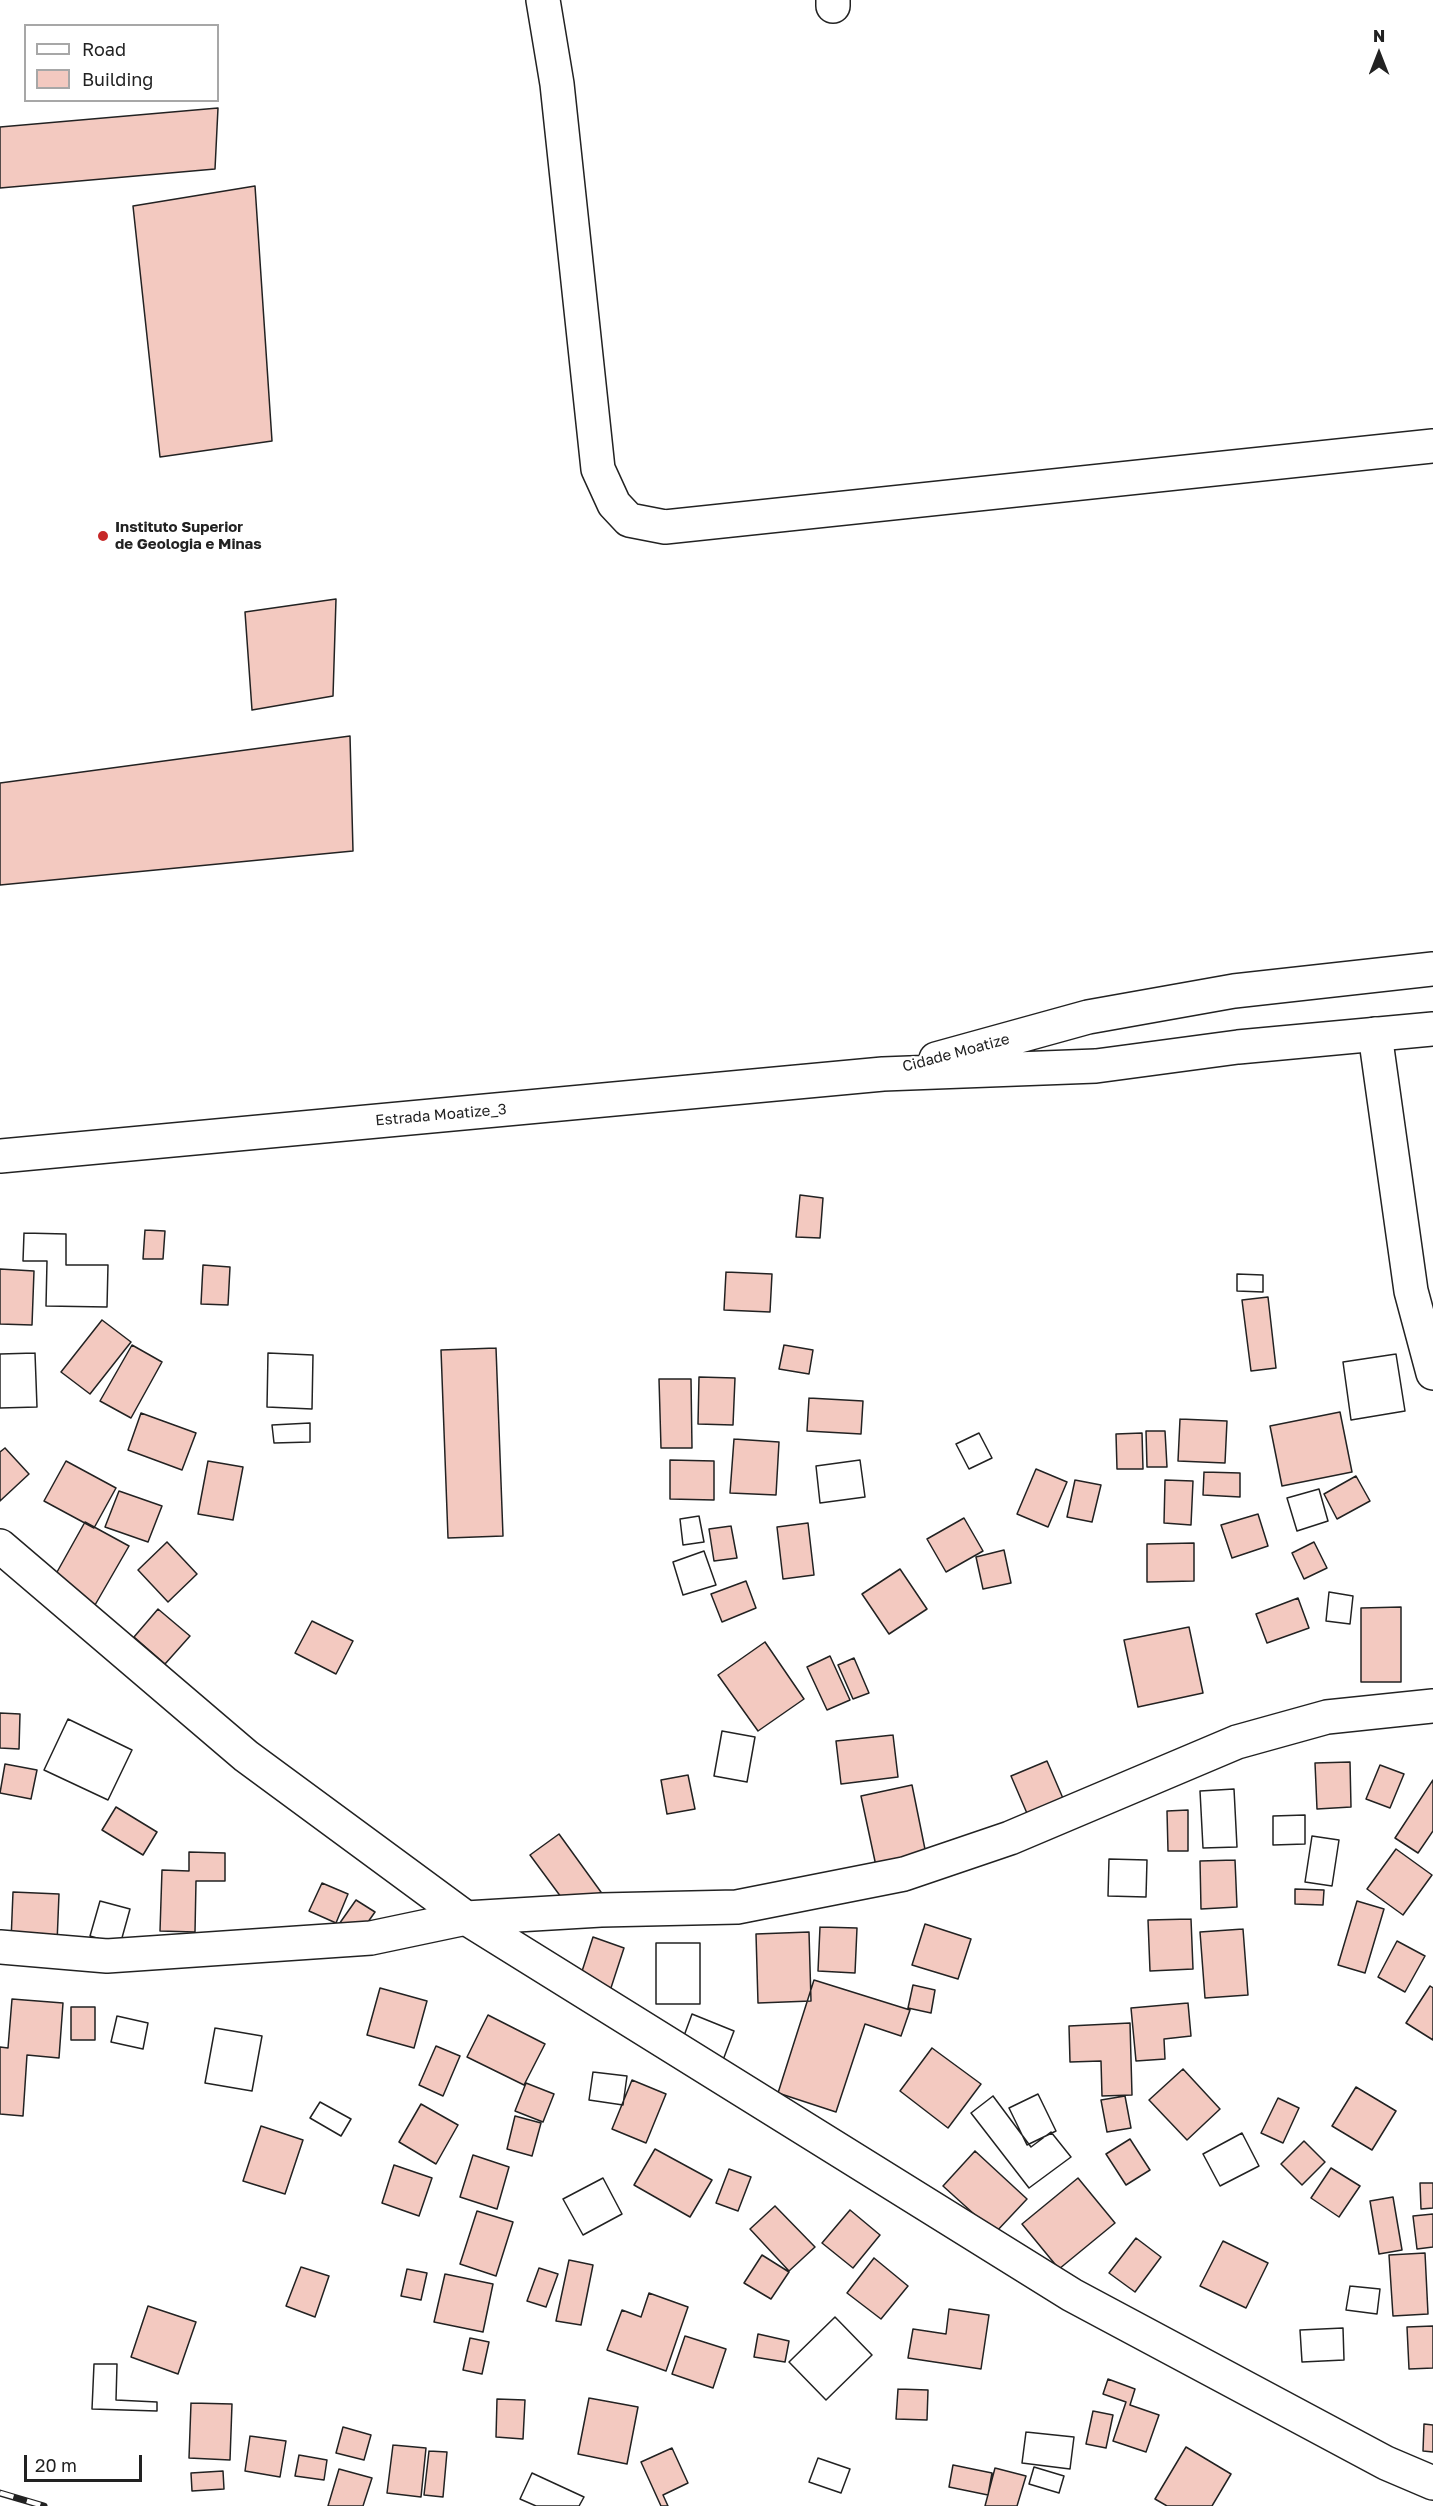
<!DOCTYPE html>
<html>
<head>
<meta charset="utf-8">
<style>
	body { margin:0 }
	#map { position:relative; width:1433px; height:2506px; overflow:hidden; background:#fff; font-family:"Golos Text",sans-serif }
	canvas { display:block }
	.legend { position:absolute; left:24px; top:24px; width:195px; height:78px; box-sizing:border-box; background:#fff; border:2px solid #a7a7a7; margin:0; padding:8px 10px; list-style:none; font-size:18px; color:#222 }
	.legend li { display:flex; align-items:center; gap:12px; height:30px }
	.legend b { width:30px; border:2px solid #a7a7a7 }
	.north { position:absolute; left:1349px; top:24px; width:60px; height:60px; -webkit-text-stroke:4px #fff; paint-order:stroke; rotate:0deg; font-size:16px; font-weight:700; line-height:24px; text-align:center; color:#222 }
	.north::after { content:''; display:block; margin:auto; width:21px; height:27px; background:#222; clip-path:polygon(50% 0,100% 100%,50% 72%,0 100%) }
	.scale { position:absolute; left:24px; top:2455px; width:118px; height:27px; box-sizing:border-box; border:3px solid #222; border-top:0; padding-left:8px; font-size:18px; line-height:21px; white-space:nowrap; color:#222; -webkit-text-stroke:4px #fff; paint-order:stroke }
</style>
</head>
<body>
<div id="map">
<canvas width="1433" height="2506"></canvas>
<ul class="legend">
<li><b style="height:8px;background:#fff"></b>Road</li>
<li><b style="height:16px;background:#f3c9c0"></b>Building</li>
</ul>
<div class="north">N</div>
<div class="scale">20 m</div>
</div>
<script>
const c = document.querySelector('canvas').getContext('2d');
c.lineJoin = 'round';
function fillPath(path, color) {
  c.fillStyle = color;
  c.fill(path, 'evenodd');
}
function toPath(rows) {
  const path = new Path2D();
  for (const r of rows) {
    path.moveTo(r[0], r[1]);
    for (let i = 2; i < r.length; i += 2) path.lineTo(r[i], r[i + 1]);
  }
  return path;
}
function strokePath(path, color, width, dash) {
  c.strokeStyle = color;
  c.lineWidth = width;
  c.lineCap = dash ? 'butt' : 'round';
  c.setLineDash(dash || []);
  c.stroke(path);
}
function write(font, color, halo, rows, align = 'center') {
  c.font = font + ' "Golos Text",sans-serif';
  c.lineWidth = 4.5;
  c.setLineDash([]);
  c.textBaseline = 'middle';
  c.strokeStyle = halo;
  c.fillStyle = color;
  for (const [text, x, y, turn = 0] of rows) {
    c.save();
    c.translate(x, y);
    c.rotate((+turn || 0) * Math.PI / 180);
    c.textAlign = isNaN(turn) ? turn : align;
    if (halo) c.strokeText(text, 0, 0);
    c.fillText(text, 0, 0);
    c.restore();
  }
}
const building = toPath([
	[218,108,215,169,0,188,0,127,218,108],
	[255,186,272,441,160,457,133,206,255,186],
	[336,599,333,696,252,710,245,612,336,599],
	[350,736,353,851,0,885,0,783,350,736],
	[800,1195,823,1198,820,1238,796,1237,800,1195],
	[145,1230,165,1231,163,1259,143,1259,145,1230],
	[24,1233,66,1234,66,1265,108,1265,107,1307,46,1306,47,1261,23,1261,24,1233],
	[24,1233,66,1234,66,1265,108,1265,107,1307,46,1306,47,1261,23,1261,24,1233],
	[203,1265,230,1267,228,1305,201,1304,203,1265],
	[0,1269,34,1271,32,1325,0,1324,0,1269],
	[726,1272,772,1274,770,1312,724,1310,726,1272],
	[1237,1274,1263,1275,1263,1292,1237,1291,1237,1274],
	[1237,1274,1263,1275,1263,1292,1237,1291,1237,1274],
	[1268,1297,1276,1368,1251,1371,1242,1300,1268,1297],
	[102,1320,131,1342,90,1394,61,1372,102,1320],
	[132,1345,162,1362,131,1418,100,1401,132,1345],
	[784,1345,813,1350,809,1374,779,1369,784,1345],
	[496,1348,503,1536,448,1538,441,1350,496,1348],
	[35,1353,37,1407,0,1408,0,1354,35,1353],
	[35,1353,37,1407,0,1408,0,1354,35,1353],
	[268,1353,313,1355,312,1409,267,1407,268,1353],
	[268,1353,313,1355,312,1409,267,1407,268,1353],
	[1396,1354,1405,1411,1351,1420,1343,1362,1396,1354],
	[1396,1354,1405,1411,1351,1420,1343,1362,1396,1354],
	[699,1377,735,1378,733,1425,698,1424,699,1377],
	[659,1379,691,1379,692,1448,661,1448,659,1379],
	[809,1398,863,1401,861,1434,807,1431,809,1398],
	[1340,1412,1352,1472,1282,1486,1270,1426,1340,1412],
	[141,1413,196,1433,182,1470,128,1450,141,1413],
	[1180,1419,1227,1421,1225,1463,1178,1461,1180,1419],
	[310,1423,310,1442,274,1443,272,1425,310,1423],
	[310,1423,310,1442,274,1443,272,1425,310,1423],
	[1146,1431,1165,1431,1167,1467,1147,1467,1146,1431],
	[979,1433,992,1458,969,1469,956,1444,979,1433],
	[979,1433,992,1458,969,1469,956,1444,979,1433],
	[1142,1433,1143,1469,1117,1469,1116,1434,1142,1433],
	[734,1439,779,1442,776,1495,730,1493,734,1439],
	[5,1448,29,1474,0,1501,0,1452,5,1448],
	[670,1460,714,1461,714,1500,670,1499,670,1460],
	[860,1460,865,1497,820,1503,816,1466,860,1460],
	[860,1460,865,1497,820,1503,816,1466,860,1460],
	[66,1461,116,1488,94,1528,44,1501,66,1461],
	[208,1461,243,1467,233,1520,198,1514,208,1461],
	[1036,1469,1067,1482,1048,1527,1017,1514,1036,1469],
	[1204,1472,1240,1473,1240,1497,1203,1495,1204,1472],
	[1356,1476,1370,1501,1337,1519,1324,1494,1356,1476],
	[1075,1480,1101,1485,1092,1522,1067,1517,1075,1480],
	[1165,1480,1193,1481,1191,1525,1164,1523,1165,1480],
	[1319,1489,1328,1521,1297,1531,1287,1498,1319,1489],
	[1319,1489,1328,1521,1297,1531,1287,1498,1319,1489],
	[119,1491,162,1506,148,1542,105,1527,119,1491],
	[1258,1514,1268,1546,1232,1558,1221,1525,1258,1514],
	[699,1516,704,1542,683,1545,680,1519,699,1516],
	[699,1516,704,1542,683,1545,680,1519,699,1516],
	[964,1518,983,1551,946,1572,927,1539,964,1518],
	[85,1522,129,1546,95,1605,52,1581,85,1522],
	[808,1523,814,1575,783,1579,777,1527,808,1523],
	[731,1526,737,1558,714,1561,709,1529,731,1526],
	[167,1542,197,1574,168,1602,138,1570,167,1542],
	[1314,1542,1327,1568,1304,1579,1292,1553,1314,1542],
	[1194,1543,1194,1581,1147,1582,1147,1544,1194,1543],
	[1004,1550,1011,1583,983,1589,976,1557,1004,1550],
	[704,1551,716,1585,683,1595,673,1562,704,1551],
	[704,1551,716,1585,683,1595,673,1562,704,1551],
	[900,1569,927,1609,889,1634,862,1594,900,1569],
	[746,1581,756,1608,722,1622,711,1594,746,1581],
	[1329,1592,1353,1596,1350,1624,1326,1621,1329,1592],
	[1329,1592,1353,1596,1350,1624,1326,1621,1329,1592],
	[1298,1598,1309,1628,1267,1643,1256,1614,1298,1598],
	[1401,1607,1401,1682,1361,1682,1361,1608,1401,1607],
	[158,1609,190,1636,165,1664,134,1637,158,1609],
	[312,1621,353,1641,336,1674,295,1653,312,1621],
	[1189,1627,1203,1693,1138,1707,1124,1640,1189,1627],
	[765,1642,804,1699,758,1731,718,1675,765,1642],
	[830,1656,850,1700,827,1710,807,1667,830,1656],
	[854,1658,869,1693,853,1699,838,1665,854,1658],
	[0,1713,20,1714,19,1749,0,1748,0,1713],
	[68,1719,132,1750,108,1800,44,1770,68,1719],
	[68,1719,132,1750,108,1800,44,1770,68,1719],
	[722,1731,755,1737,747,1782,714,1776,722,1731],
	[722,1731,755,1737,747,1782,714,1776,722,1731],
	[893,1735,898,1777,841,1784,836,1741,893,1735],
	[1047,1761,1065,1803,1029,1818,1011,1776,1047,1761],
	[1350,1762,1351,1807,1317,1809,1315,1763,1350,1762],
	[5,1764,37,1770,31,1799,0,1793,5,1764],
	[1380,1765,1404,1774,1390,1808,1366,1799,1380,1765],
	[688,1775,695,1809,667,1814,661,1780,688,1775],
	[1433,1780,1433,1831,1418,1853,1395,1838,1433,1780],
	[912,1785,929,1869,879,1880,861,1796,912,1785],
	[1234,1789,1237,1847,1203,1848,1200,1791,1234,1789],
	[1234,1789,1237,1847,1203,1848,1200,1791,1234,1789],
	[116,1807,157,1832,143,1855,102,1830,116,1807],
	[1188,1810,1188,1851,1168,1851,1167,1811,1188,1810],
	[1305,1815,1305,1844,1273,1845,1273,1816,1305,1815],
	[1305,1815,1305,1844,1273,1845,1273,1816,1305,1815],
	[559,1834,606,1899,578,1920,530,1855,559,1834],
	[1312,1836,1339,1840,1332,1886,1305,1882,1312,1836],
	[1312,1836,1339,1840,1332,1886,1305,1882,1312,1836],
	[1396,1849,1432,1875,1403,1915,1367,1889,1396,1849],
	[189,1852,225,1853,225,1881,196,1881,195,1932,160,1931,162,1870,189,1871,189,1852],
	[1109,1859,1147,1860,1146,1897,1108,1896,1109,1859],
	[1109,1859,1147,1860,1146,1897,1108,1896,1109,1859],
	[1235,1860,1237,1907,1201,1909,1200,1861,1235,1860],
	[322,1883,348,1894,336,1923,309,1911,322,1883],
	[1295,1889,1324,1890,1323,1905,1295,1904,1295,1889],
	[13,1892,59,1894,57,1943,11,1941,13,1892],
	[356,1900,375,1912,356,1939,337,1927,356,1900],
	[100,1901,130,1909,120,1945,90,1936,100,1901],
	[100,1901,130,1909,120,1945,90,1936,100,1901],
	[1357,1901,1384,1909,1365,1973,1338,1965,1357,1901],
	[1191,1919,1193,1969,1150,1971,1148,1920,1191,1919],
	[925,1924,971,1939,958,1979,912,1965,925,1924],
	[820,1927,857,1928,855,1973,818,1971,820,1927],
	[1243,1929,1248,1995,1205,1998,1200,1932,1243,1929],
	[809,1932,811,2001,758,2003,756,1934,809,1932],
	[593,1937,624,1948,607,2000,576,1990,593,1937],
	[1397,1941,1425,1956,1405,1992,1378,1977,1397,1941],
	[656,1943,700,1943,700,2004,656,2004,656,1943],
	[656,1943,700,1943,700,2004,656,2004,656,1943],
	[814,1980,910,2010,901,2036,865,2024,836,2112,778,2093,814,1980],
	[913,1985,935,1990,931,2013,908,2008,913,1985],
	[1430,1986,1433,1988,1433,2040,1406,2023,1430,1986],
	[380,1988,427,2001,414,2048,367,2035,380,1988],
	[12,1999,63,2003,59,2058,27,2055,23,2116,0,2114,0,2047,8,2048,12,1999],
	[1188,2003,1191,2036,1164,2039,1165,2059,1136,2061,1131,2008,1188,2003],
	[71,2007,95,2007,95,2040,71,2040,71,2007],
	[692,2014,734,2031,723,2060,681,2044,692,2014],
	[692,2014,734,2031,723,2060,681,2044,692,2014],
	[488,2015,545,2044,524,2085,467,2057,488,2015],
	[117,2016,148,2023,143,2049,111,2042,117,2016],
	[117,2016,148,2023,143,2049,111,2042,117,2016],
	[1130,2023,1132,2095,1102,2096,1101,2061,1070,2062,1069,2026,1130,2023],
	[215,2028,262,2036,252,2091,205,2083,215,2028],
	[215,2028,262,2036,252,2091,205,2083,215,2028],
	[436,2046,460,2056,443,2096,419,2085,436,2046],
	[932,2048,981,2084,948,2128,900,2091,932,2048],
	[1183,2069,1220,2109,1187,2140,1149,2100,1183,2069],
	[593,2072,627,2076,623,2105,589,2100,593,2072],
	[593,2072,627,2076,623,2105,589,2100,593,2072],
	[632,2080,666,2094,646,2143,612,2129,632,2080],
	[526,2083,554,2094,543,2122,515,2111,526,2083],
	[1356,2087,1396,2111,1372,2150,1332,2126,1356,2087],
	[1038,2094,1056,2131,1027,2145,1009,2108,1038,2094],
	[1038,2094,1056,2131,1027,2145,1009,2108,1038,2094],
	[993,2096,1031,2147,1051,2132,1071,2157,1029,2188,971,2113,993,2096],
	[993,2096,1031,2147,1051,2132,1071,2157,1029,2188,971,2113,993,2096],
	[1125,2096,1131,2128,1107,2132,1101,2100,1125,2096],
	[1278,2098,1299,2108,1283,2143,1261,2133,1278,2098],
	[320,2102,351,2119,341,2136,310,2118,320,2102],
	[320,2102,351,2119,341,2136,310,2118,320,2102],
	[421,2104,458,2125,436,2164,399,2142,421,2104],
	[515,2116,541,2123,532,2156,507,2149,515,2116],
	[261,2126,303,2140,285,2194,243,2181,261,2126],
	[1242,2133,1259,2166,1220,2186,1203,2154,1242,2133],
	[1242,2133,1259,2166,1220,2186,1203,2154,1242,2133],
	[1130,2139,1150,2170,1126,2185,1106,2154,1130,2139],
	[1304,2141,1325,2162,1302,2185,1281,2164,1304,2141],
	[655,2149,712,2180,690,2217,634,2185,655,2149],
	[975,2151,1027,2199,995,2233,943,2186,975,2151],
	[473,2155,509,2167,497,2209,460,2197,473,2155],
	[394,2165,432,2178,419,2216,382,2203,394,2165],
	[1331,2168,1360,2186,1339,2217,1311,2198,1331,2168],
	[729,2169,751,2177,738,2211,716,2203,729,2169],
	[603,2178,622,2214,583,2235,563,2199,603,2178],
	[603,2178,622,2214,583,2235,563,2199,603,2178],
	[1078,2178,1115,2223,1059,2269,1022,2224,1078,2178],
	[1420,2183,1433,2183,1433,2208,1421,2209,1420,2183],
	[1393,2197,1402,2250,1379,2254,1370,2201,1393,2197],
	[775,2206,815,2247,789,2271,750,2229,775,2206],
	[850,2210,880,2235,853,2268,822,2243,850,2210],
	[477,2211,513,2222,496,2276,460,2264,477,2211],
	[1433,2214,1433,2247,1417,2249,1413,2216,1433,2214],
	[1136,2238,1161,2257,1135,2292,1109,2273,1136,2238],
	[1223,2241,1268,2263,1246,2308,1200,2286,1223,2241],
	[1425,2253,1428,2314,1393,2316,1389,2255,1425,2253],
	[762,2255,789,2272,771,2299,744,2283,762,2255],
	[874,2258,908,2286,881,2319,847,2293,874,2258],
	[569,2260,593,2265,581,2325,556,2321,569,2260],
	[301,2267,329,2276,315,2317,286,2306,301,2267],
	[539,2268,558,2274,546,2307,527,2301,539,2268],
	[407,2269,427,2273,421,2300,401,2296,407,2269],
	[445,2274,493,2284,483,2332,434,2322,445,2274],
	[1350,2286,1380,2289,1377,2314,1346,2310,1350,2286],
	[1350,2286,1380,2289,1377,2314,1346,2310,1350,2286],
	[649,2293,688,2307,666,2371,607,2350,622,2310,641,2317,649,2293],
	[148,2306,196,2322,178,2374,131,2357,148,2306],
	[949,2309,989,2315,981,2369,908,2358,913,2329,946,2334,949,2309],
	[835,2317,872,2355,826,2400,789,2362,835,2317],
	[835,2317,872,2355,826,2400,789,2362,835,2317],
	[1433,2326,1433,2368,1409,2369,1407,2327,1433,2326],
	[1343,2328,1344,2360,1302,2362,1300,2330,1343,2328],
	[1343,2328,1344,2360,1302,2362,1300,2330,1343,2328],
	[758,2334,789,2341,785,2362,754,2357,758,2334],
	[685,2336,726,2349,713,2388,672,2374,685,2336],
	[470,2338,489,2342,482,2374,463,2370,470,2338],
	[94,2364,117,2364,116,2400,157,2402,157,2411,92,2409,94,2364],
	[94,2364,117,2364,116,2400,157,2402,157,2411,92,2409,94,2364],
	[1108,2379,1135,2389,1130,2405,1159,2415,1146,2452,1113,2441,1126,2402,1103,2394,1108,2379],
	[898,2389,928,2390,927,2420,896,2419,898,2389],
	[589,2398,638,2407,627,2464,578,2454,589,2398],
	[497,2399,525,2400,523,2439,496,2437,497,2399],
	[191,2403,232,2404,230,2460,189,2458,191,2403],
	[1093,2411,1113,2415,1106,2448,1086,2444,1093,2411],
	[1424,2424,1433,2425,1433,2452,1423,2451,1424,2424],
	[343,2427,371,2435,364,2460,336,2453,343,2427],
	[1026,2432,1074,2437,1070,2469,1022,2463,1026,2432],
	[1026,2432,1074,2437,1070,2469,1022,2463,1026,2432],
	[250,2436,286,2441,280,2477,245,2471,250,2436],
	[393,2445,426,2448,421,2497,387,2493,393,2445],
	[1186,2447,1231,2474,1212,2506,1167,2506,1155,2499,1186,2447],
	[672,2448,688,2483,663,2495,668,2506,661,2506,641,2462,672,2448],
	[429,2451,447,2452,443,2497,424,2495,429,2451],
	[299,2455,327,2460,324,2480,295,2476,299,2455],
	[818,2458,850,2469,841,2493,809,2482,818,2458],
	[818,2458,850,2469,841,2493,809,2482,818,2458],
	[953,2465,992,2473,988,2495,949,2487,953,2465],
	[1034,2467,1064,2476,1059,2493,1029,2484,1034,2467],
	[1034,2467,1064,2476,1059,2493,1029,2484,1034,2467],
	[995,2468,1026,2476,1017,2506,985,2506,995,2468],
	[339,2469,372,2478,363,2506,328,2506,339,2469],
	[223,2471,224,2489,192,2491,191,2473,223,2471],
	[532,2473,584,2497,579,2506,536,2506,520,2499,532,2473],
	[532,2473,584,2497,579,2506,536,2506,520,2499,532,2473]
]);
const street = toPath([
	[543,0,557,84,598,469,614,504,629,520,665,527,1433,446],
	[833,0,833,6],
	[1375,1034,1411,1291,1433,1373],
	[0,1546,246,1756,466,1918,1072,2295,1386,2463,1433,2483],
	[0,1947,107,1956,371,1938,466,1918,601,1910,737,1907,904,1874,1010,1838,1237,1742,1327,1717,1433,1706]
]);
const highway = toPath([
	[936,1059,1088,1017,1234,991,1433,969],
	[0,1156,883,1074,1096,1066,1238,1047,1433,1029]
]);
const rail = toPath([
	[0,2493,44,2506]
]);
const markers = [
	[103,536,6,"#c62828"]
];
const poiNames = [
	["Instituto Superior",115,527],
	["de Geologia e Minas",115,544]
];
const streetNames = [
	["Cidade Moatize",956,1053,-15],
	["Estrada Moatize_3",441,1115,-5]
];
fillPath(building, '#f3c9c0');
strokePath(building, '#222', 1.5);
strokePath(street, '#222', 36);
strokePath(highway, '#222', 36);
strokePath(street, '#fff', 33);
strokePath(highway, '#fff', 33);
strokePath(rail, '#222', 7);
strokePath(rail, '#fff', 4.5, [14]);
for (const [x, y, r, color] of markers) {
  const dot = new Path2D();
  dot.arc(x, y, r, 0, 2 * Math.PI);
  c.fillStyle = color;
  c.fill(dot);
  strokePath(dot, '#fff', 2);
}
write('bold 15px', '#222', '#fff', poiNames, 'left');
write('15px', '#222', '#fff', streetNames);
</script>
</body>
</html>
